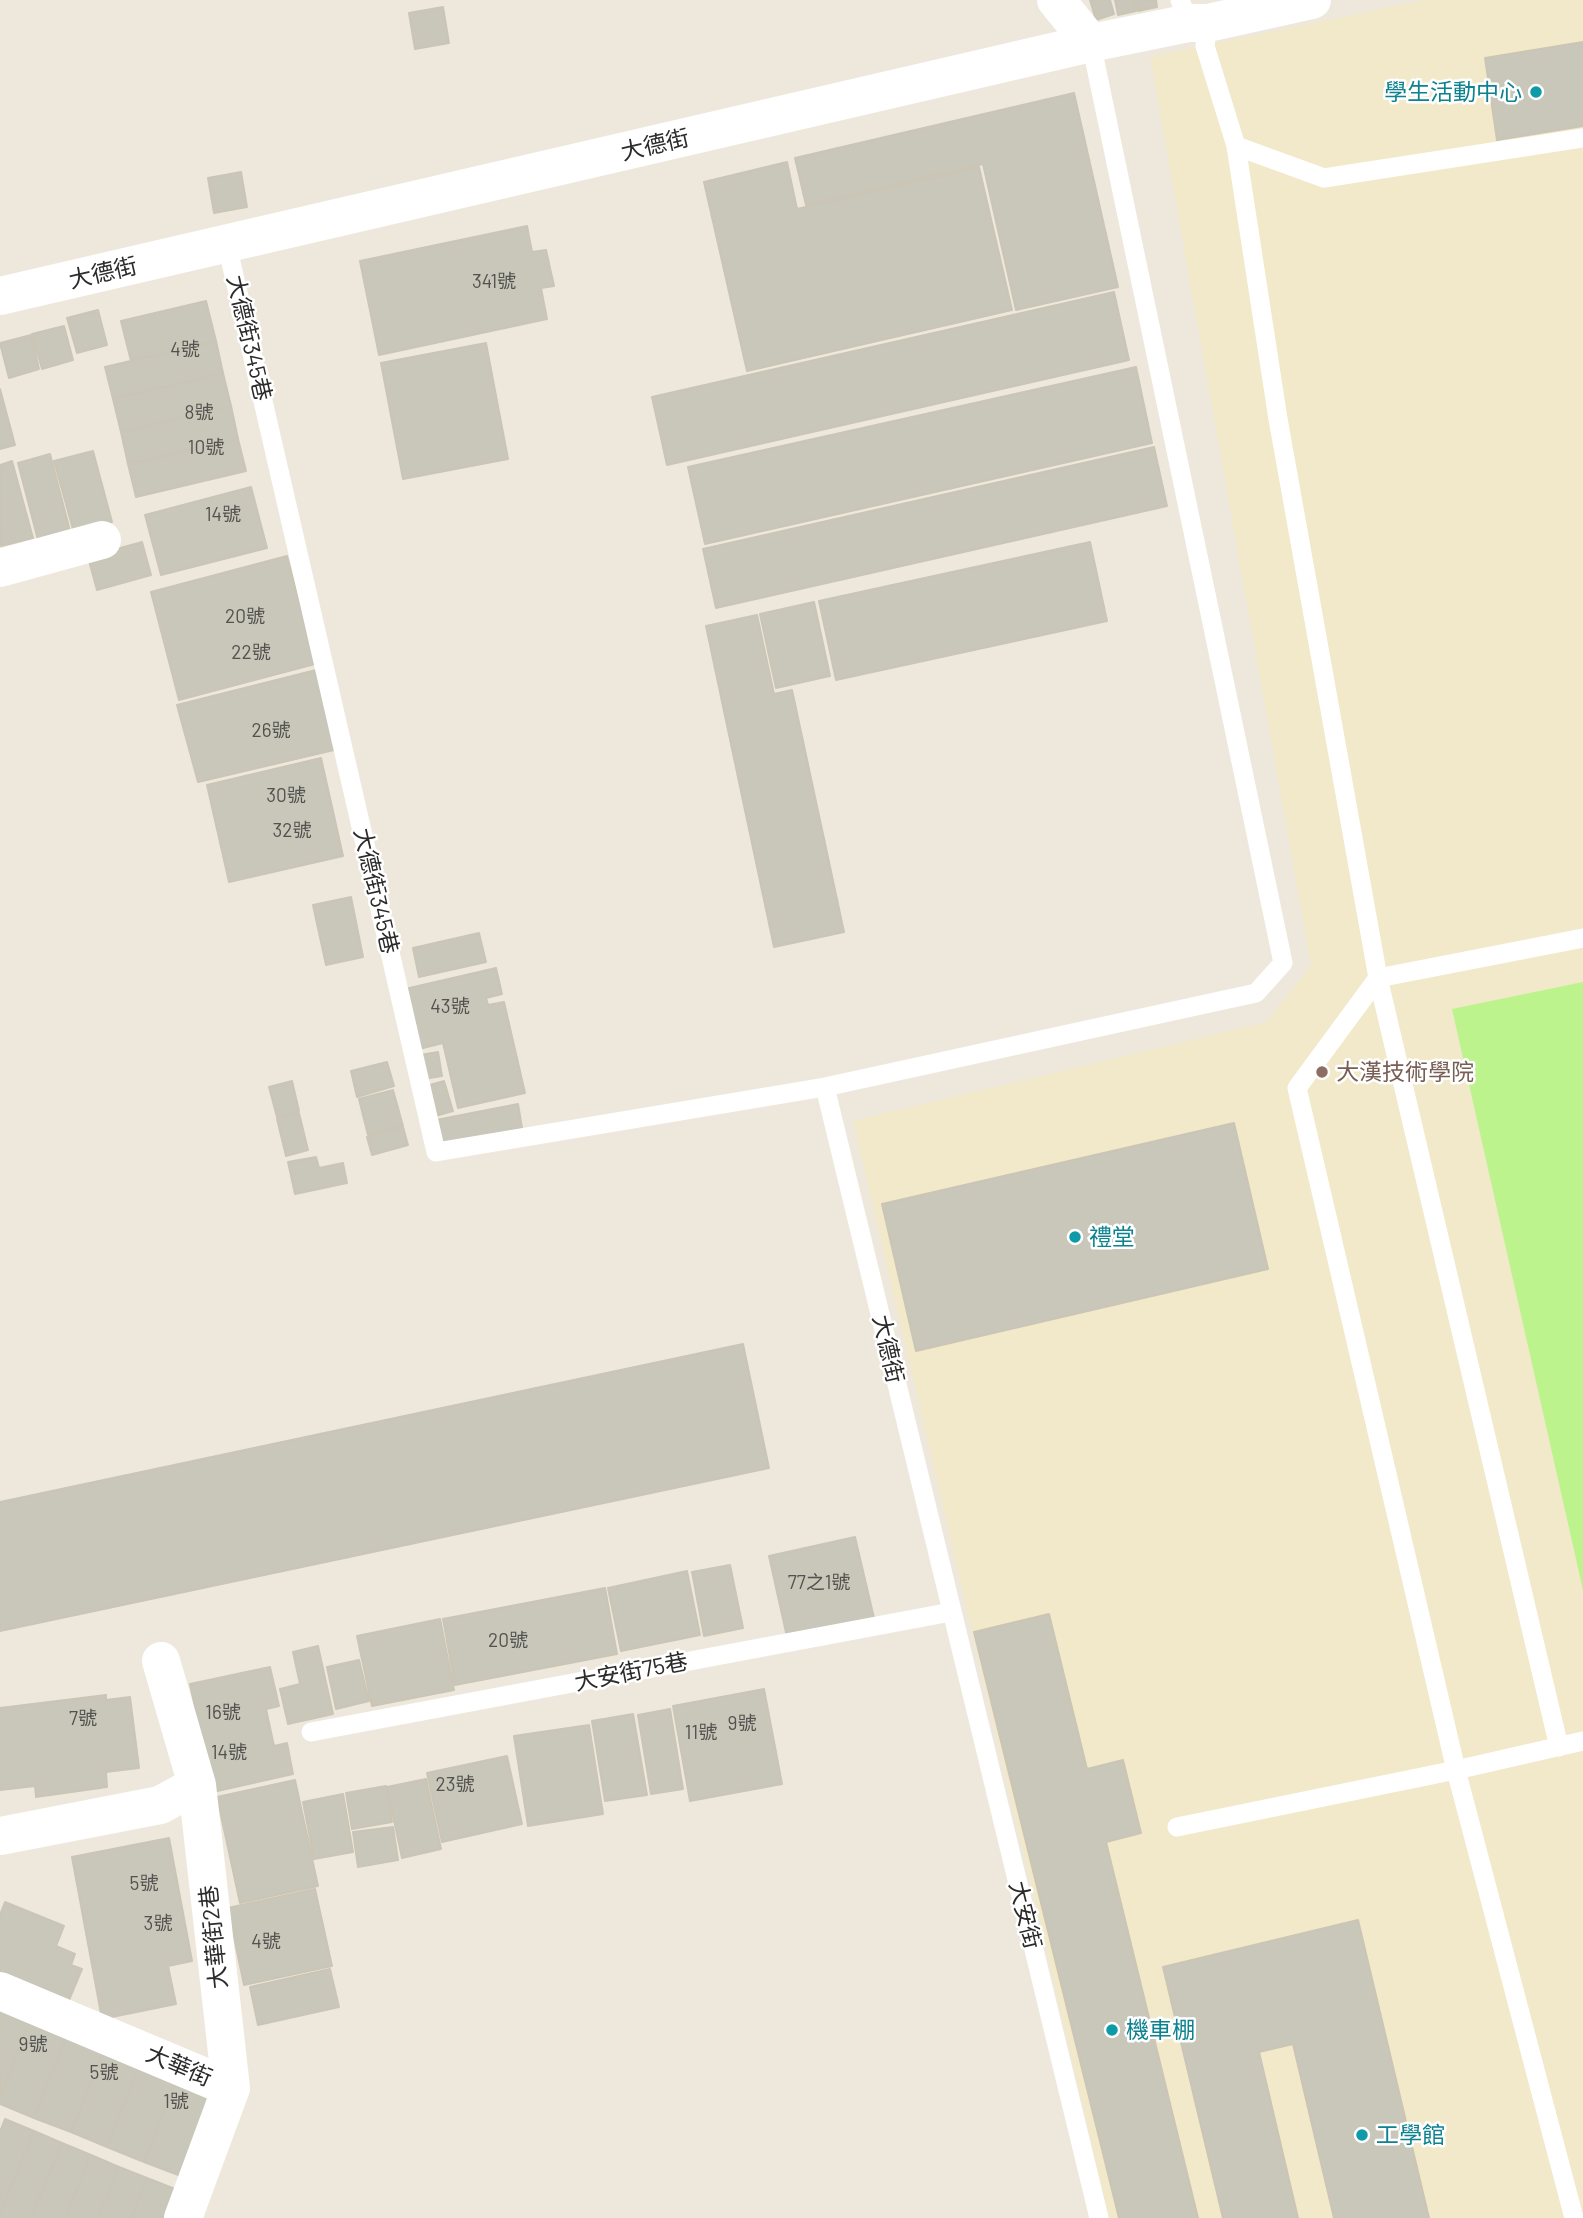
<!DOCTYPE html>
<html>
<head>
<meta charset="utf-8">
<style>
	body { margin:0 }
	canvas { display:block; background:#eee8dc }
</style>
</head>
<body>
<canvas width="1583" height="2218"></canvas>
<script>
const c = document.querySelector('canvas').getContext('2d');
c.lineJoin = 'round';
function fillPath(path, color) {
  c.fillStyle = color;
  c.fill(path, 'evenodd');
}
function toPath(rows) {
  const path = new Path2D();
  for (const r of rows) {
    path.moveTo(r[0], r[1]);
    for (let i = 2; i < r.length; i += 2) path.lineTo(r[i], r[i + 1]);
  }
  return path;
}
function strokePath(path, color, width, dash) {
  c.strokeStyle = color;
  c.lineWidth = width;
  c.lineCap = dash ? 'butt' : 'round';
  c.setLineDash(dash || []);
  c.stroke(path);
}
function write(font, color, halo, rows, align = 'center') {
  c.font = font + ' Barlow,"Noto Sans TC",sans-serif';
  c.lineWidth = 5;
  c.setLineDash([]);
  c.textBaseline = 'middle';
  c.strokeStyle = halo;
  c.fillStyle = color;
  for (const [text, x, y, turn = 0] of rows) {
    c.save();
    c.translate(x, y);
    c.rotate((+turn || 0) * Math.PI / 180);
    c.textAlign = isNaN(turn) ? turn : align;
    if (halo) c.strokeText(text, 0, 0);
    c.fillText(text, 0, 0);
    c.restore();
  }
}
const education = toPath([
	[1425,0,1583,0,1583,2218,1109,2218,853,1121,1267,1022,1311,965,1150,57]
]);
const pitch = toPath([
	[1583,982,1583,1590,1452,1009]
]);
const building = toPath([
	[1090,0,1110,0,1114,14,1096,20,1090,0],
	[1115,0,1134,0,1136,11,1118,15,1115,0],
	[1136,0,1156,0,1157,7,1138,11,1136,0],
	[443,7,449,43,415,49,409,13,443,7],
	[1583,42,1583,126,1497,140,1485,58,1583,42],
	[1074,93,1118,287,1016,310,983,164,806,205,795,158,1074,93],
	[787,162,797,209,979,167,1012,310,747,371,704,182,787,162],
	[241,172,247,207,214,213,208,178,241,172],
	[527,226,532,252,546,250,554,286,541,288,547,319,379,355,360,261,527,226],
	[1114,292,1129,360,667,465,652,397,1114,292],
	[206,301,216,341,131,361,121,321,206,301],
	[98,310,107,345,77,353,67,318,98,310],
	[64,326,73,360,42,369,32,334,64,326],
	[31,335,39,369,9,378,0,343,31,335],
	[216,341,223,373,113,399,105,367,216,341],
	[486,343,508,459,403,479,381,363,486,343],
	[1136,367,1152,443,705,544,688,467,1136,367],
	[223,373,231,406,121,432,113,399,223,373],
	[0,389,15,445,0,449,0,389],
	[231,406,238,439,128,464,121,432,231,406],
	[238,439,246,471,136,497,128,464,238,439],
	[1154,447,1167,506,716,608,703,549,1154,447],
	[93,451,112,522,74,533,54,461,93,451],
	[50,454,70,531,38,540,18,463,50,454],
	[12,461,33,538,1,546,0,465,12,461],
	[251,487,267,548,161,575,145,515,251,487],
	[142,542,151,575,97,590,88,557,142,542],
	[1090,542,1107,621,836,680,819,601,1090,542],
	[287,556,315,664,179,700,151,592,287,556],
	[814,602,830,676,776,688,760,614,814,602],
	[757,615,774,694,792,690,844,932,774,947,706,626,757,615],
	[316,670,334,750,198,782,177,705,316,670],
	[321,758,343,856,229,882,207,785,321,758],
	[351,897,363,957,326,965,313,905,351,897],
	[479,933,486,962,419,977,413,948,479,933],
	[496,968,502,994,486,998,488,1005,504,1002,525,1093,458,1108,443,1043,415,1050,401,990,496,968],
	[438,1052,442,1076,424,1079,420,1055,438,1052],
	[387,1062,394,1086,357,1097,351,1071,387,1062],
	[292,1081,299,1111,277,1117,269,1087,292,1081],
	[444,1081,453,1111,432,1117,423,1087,444,1081],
	[393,1090,403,1126,368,1135,359,1099,393,1090],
	[518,1104,523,1134,441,1149,436,1120,518,1104],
	[299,1113,308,1150,286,1156,277,1119,299,1113],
	[1234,1123,1268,1269,916,1351,882,1204,1234,1123],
	[403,1127,408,1145,372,1155,367,1137,403,1127],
	[316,1157,319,1168,343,1163,347,1183,295,1194,288,1162,316,1157],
	[743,1344,769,1468,0,1631,0,1502,743,1344],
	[855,1537,874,1618,787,1637,769,1556,855,1537],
	[730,1565,743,1628,704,1636,692,1572,730,1565],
	[687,1571,700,1635,621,1651,608,1588,687,1571],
	[605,1588,617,1654,455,1685,443,1619,605,1588],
	[1049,1614,1087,1769,1123,1760,1141,1833,1106,1842,1198,2218,1119,2218,974,1632,1049,1614],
	[440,1619,454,1690,372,1706,357,1636,440,1619],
	[318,1646,333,1714,288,1724,280,1689,300,1684,293,1652,318,1646],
	[359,1660,369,1701,336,1709,327,1667,359,1660],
	[270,1667,279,1706,266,1709,274,1746,287,1743,293,1774,213,1792,190,1684,270,1667],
	[764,1689,782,1784,690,1801,673,1706,764,1689],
	[106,1695,106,1700,130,1697,139,1768,106,1772,107,1787,36,1797,35,1786,0,1790,0,1708,106,1695],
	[670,1709,683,1789,651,1794,638,1715,670,1709],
	[633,1714,647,1795,605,1801,592,1721,633,1714],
	[589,1725,603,1814,528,1826,514,1736,589,1725],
	[507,1756,522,1824,442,1842,427,1773,507,1756],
	[426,1779,441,1849,402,1858,387,1787,426,1779],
	[295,1780,318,1886,240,1903,217,1797,295,1780],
	[386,1786,392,1822,352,1829,346,1793,386,1786],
	[343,1794,353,1852,314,1859,303,1802,343,1794],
	[393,1827,398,1860,358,1867,353,1832,393,1827],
	[169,1838,192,1961,168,1966,176,2004,102,2019,72,1857,169,1838],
	[315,1889,332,1966,244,1985,228,1908,315,1889],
	[5,1902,64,1926,56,1946,75,1954,71,1965,82,1969,69,2000,0,1978,0,1915,5,1902],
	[1358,1920,1429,2218,1334,2218,1293,2044,1259,2052,1298,2218,1223,2218,1163,1967,1358,1920],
	[330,1969,339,2007,258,2025,250,1987,330,1969],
	[0,1993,36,2007,0,2096,0,1993],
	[36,2007,72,2022,34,2118,0,2104,0,2096,36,2007],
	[72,2022,109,2037,71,2132,34,2118,72,2022],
	[109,2037,145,2051,107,2147,71,2132,109,2037],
	[145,2051,182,2066,144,2162,107,2147,145,2051],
	[182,2066,219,2081,181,2176,144,2162,182,2066],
	[5,2119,34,2131,0,2213,0,2132,5,2119],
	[34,2131,62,2143,31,2218,0,2218,0,2213,34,2131],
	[62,2143,91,2155,65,2218,31,2218,62,2143],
	[91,2155,119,2167,98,2218,65,2218,91,2155],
	[119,2167,147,2178,131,2218,98,2218,119,2167],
	[147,2178,175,2189,164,2218,131,2218,147,2178]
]);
const lane = toPath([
	[1180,0,1189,23],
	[1208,23,1205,46,1236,146,1278,419,1378,978,1559,1747],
	[1236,146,1324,178,1583,138],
	[227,245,436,1152,825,1087,1256,993,1283,963,1091,43],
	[825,1087,1099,2218],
	[311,1732,951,1612],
	[1177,1827,1456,1770,1297,1088,1378,978,1583,938],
	[1574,2218,1456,1770,1583,1741]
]);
const street = toPath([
	[1056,0,1091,43],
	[0,296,1091,43,1189,23,1208,23,1312,0],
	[0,568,102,540],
	[161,1661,197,1785,231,2088,183,2218],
	[0,1836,160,1805,197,1785],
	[0,1991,231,2088]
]);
const markers = [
	[1536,92,7,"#0f9aa8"],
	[1322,1072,7,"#8d6e63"],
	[1075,1237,7,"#0f9aa8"],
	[1112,2030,7,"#0f9aa8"],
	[1362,2135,7,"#0f9aa8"]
];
const numberNames = [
	["341號",494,282],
	["4號",185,350],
	["8號",199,413],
	["10號",206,448],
	["14號",223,515],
	["20號",245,617],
	["22號",251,653],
	["26號",271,731],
	["30號",286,796],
	["32號",292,831],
	["43號",450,1007],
	["77之1號",819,1583],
	["20號",508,1641],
	["16號",223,1713],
	["7號",83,1719],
	["9號",742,1724],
	["11號",701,1733],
	["14號",229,1753],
	["23號",455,1785],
	["5號",144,1884],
	["3號",158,1924],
	["4號",266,1942],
	["9號",33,2045],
	["5號",104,2073],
	["1號",176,2102]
];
const cultureNames = [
	["學生活動中心",1522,92,"right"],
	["禮堂",1089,1237],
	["機車棚",1126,2030],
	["工學館",1376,2135]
];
const streetNames = [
	["大德街",655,145,-13],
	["大德街",103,273,-13],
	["大德街345巷",249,338,77],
	["大德街345巷",376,891,77],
	["大德街",888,1349,77],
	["大安街75巷",631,1672,-11],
	["大安街",1025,1915,76],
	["大華街2巷",214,1937,-96],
	["大華街",179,2066,23]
];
const educationNames = [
	["大漢技術學院",1336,1072]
];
fillPath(education, '#f2e9ca');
fillPath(pitch, '#bcf38d');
fillPath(building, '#c9c6ba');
strokePath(building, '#cac5b5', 2);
strokePath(lane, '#fff', 19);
strokePath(street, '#fff', 38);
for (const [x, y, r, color] of markers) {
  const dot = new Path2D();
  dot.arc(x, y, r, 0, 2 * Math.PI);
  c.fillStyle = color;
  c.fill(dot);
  strokePath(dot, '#fff', 2.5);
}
write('19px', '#52524f', null, numberNames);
write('23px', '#0d838f', '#fff', cultureNames, 'left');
write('23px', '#2b2b2b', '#fff', streetNames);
write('23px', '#785e54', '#fff', educationNames, 'left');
</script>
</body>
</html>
